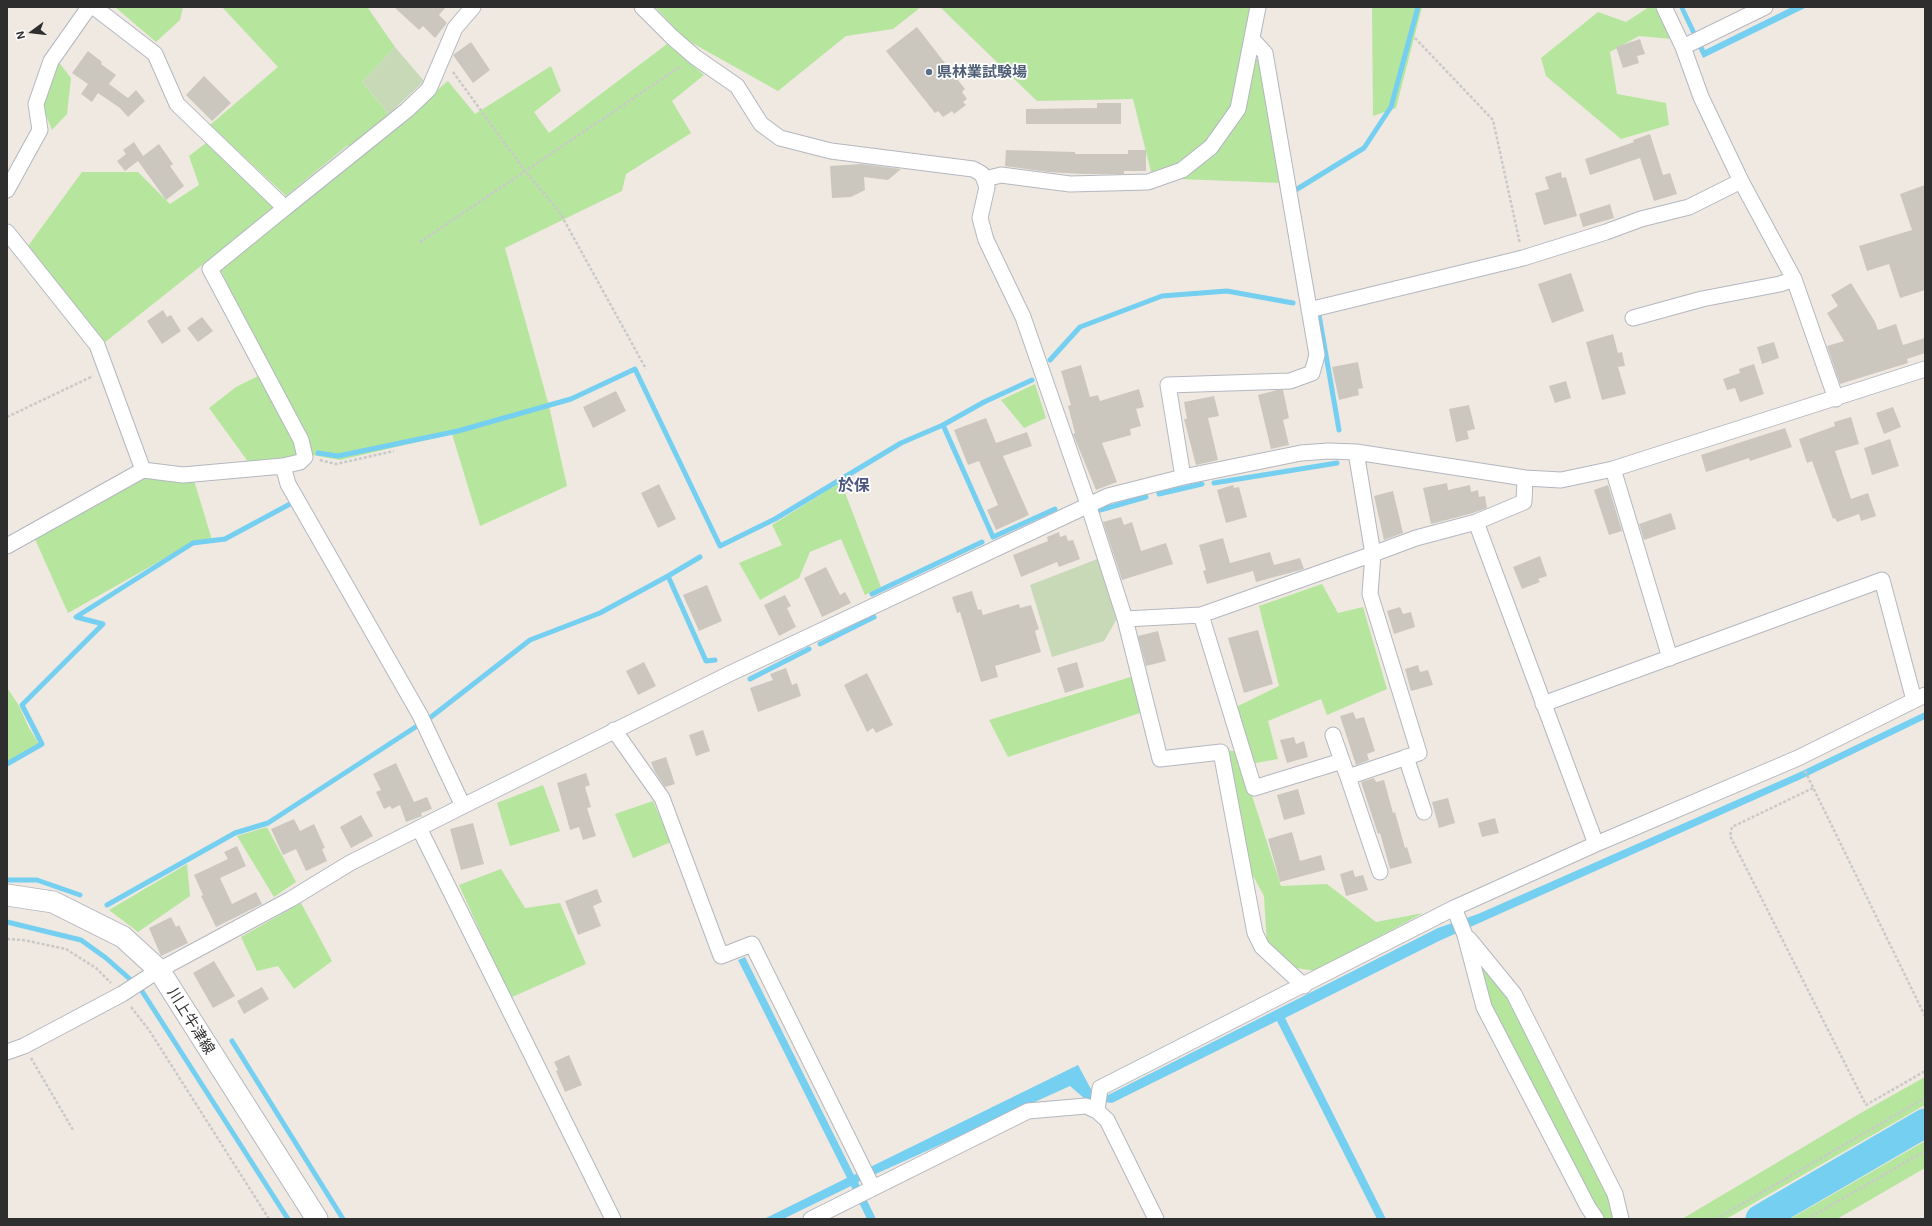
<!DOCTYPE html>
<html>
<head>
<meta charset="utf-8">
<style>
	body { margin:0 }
	#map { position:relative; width:1932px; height:1226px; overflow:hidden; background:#efe9e1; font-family:"Exo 2",sans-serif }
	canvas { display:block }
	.frame { position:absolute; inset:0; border:8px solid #2e2e2e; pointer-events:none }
	.north { position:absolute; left:12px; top:12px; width:40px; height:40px; -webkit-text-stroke:3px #fff; paint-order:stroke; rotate:255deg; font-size:11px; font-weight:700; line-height:16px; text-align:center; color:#2e2e2e }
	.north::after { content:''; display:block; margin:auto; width:14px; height:18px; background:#2e2e2e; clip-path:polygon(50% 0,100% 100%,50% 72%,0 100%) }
</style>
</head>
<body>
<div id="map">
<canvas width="1932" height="1226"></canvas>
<div class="frame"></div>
<div class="north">N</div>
</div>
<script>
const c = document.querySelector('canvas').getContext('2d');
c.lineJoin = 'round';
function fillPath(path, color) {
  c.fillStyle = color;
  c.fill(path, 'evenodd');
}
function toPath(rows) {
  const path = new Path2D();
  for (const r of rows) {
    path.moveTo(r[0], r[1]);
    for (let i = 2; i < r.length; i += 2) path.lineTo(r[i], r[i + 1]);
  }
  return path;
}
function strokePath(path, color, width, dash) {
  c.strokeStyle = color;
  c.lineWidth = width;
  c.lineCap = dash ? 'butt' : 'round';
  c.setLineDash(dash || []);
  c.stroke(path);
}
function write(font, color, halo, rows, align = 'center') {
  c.font = font + ' "Exo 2","Noto Sans JP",sans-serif';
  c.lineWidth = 3.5;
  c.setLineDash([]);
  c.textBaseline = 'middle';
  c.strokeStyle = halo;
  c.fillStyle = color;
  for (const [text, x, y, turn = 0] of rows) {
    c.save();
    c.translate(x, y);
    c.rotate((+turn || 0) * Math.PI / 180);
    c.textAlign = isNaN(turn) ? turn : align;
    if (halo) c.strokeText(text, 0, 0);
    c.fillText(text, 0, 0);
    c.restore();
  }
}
const green = toPath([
	[115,7,183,7,180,20,156,42],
	[222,7,370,7,368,8,395,47,362,82,397,124,448,81,475,114,551,66,561,91,534,112,549,133,667,44,704,75,672,101,691,133,626,174,622,191,505,248,549,406,567,486,480,526,452,434,340,460,312,455,220,269,356,161,348,145,286,196,210,125,278,67],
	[655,7,921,7,893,29,846,36,778,91,685,39],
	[940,7,1251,7,1232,108,1206,144,1180,164,1152,176,1133,99,1037,101],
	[1372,7,1422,7,1396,108,1373,116],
	[1649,7,1660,7,1672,39,1639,36,1610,52,1617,94,1666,103,1669,125,1621,139,1546,76,1541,58,1598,12,1626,22],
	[1254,59,1260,59,1282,183,1179,179,1215,149],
	[57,60,71,78,67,114,52,130,42,106],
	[206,143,275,207,104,343,28,246,82,172,138,172,170,204,199,185,189,156],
	[262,374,299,454,289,460,249,463,209,408,236,387],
	[1035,384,1046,418,1024,428,1001,400],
	[149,476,193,477,212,540,192,543,68,613,34,537],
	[841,482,881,587,865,595,841,539,810,552,799,578,760,600,739,563,782,545,772,525],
	[1322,584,1338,613,1363,607,1387,689,1327,715,1321,699,1268,721,1278,759,1250,764,1236,707,1279,686,1259,606],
	[1134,676,1143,712,1008,757,989,720],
	[7,688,18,704,29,728,39,744,7,762],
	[1227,750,1238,752,1281,886,1327,884,1376,922,1423,913,1316,971,1290,967,1267,944,1264,896,1246,863],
	[543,785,560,831,510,846,497,803],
	[653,801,671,842,633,858,615,814],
	[267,827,296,882,274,897,237,836],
	[187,864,190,896,138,932,109,910],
	[501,869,525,908,560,903,586,964,510,998,459,885],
	[301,903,332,961,294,989,278,966,257,971,241,937],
	[1478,964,1484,965,1508,996,1609,1192,1616,1219,1602,1219,1489,1004],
	[1925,1077,1925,1105,1726,1219,1682,1219,1859,1114],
	[1925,1141,1925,1168,1837,1219,1790,1219]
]);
const cemetery = toPath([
	[395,47,424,81,389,114,362,82],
	[1100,558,1118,617,1104,641,1052,657,1030,585]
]);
const water = toPath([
	[1679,7,1684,7,1705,50,1792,7,1807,7,1703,58],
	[1925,712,1925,719,1801,779,1439,941,1285,1018,1386,1219,1377,1219,1277,1021,1112,1103,1085,1099,1070,1086,858,1182,876,1219,867,1219,851,1186,783,1219,764,1219,847,1178,738,960,745,957,854,1175,1078,1065,1092,1091,1108,1095,1438,928,1478,914,1798,773]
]);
const stream = toPath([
	[1295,195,1294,191,1364,148,1391,107,1418,7],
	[1319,315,1339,430],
	[1050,360,1080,327,1162,296,1227,291,1293,303],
	[943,425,993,537,1055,509],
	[318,453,338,456,458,431,571,399,635,369,720,546,775,519,901,443,943,425,984,402,1032,380],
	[1214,483,1337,463],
	[1159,494,1202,484],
	[1100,510,1146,497],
	[668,576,700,557],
	[872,594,982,542],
	[820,644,874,617],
	[750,679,809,649],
	[431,717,530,640,600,613,668,576,706,661,715,660],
	[7,764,42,744,22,705,103,624,76,617,193,543,225,539,290,504],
	[7,880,37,880,80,895],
	[107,905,235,833,268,823,417,726],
	[7,922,81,940,106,958,140,988,288,1219],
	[232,1041,343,1219]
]);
const river = toPath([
	[1760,1219,1925,1123]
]);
const building = toPath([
	[394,7,446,7,439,15,447,23,435,38,423,26,419,30],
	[917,27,965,89,962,92,967,99,963,102,966,105,954,114,952,111,943,117,938,111,935,113,886,51],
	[1640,39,1645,54,1637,56,1639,63,1623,68,1616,47],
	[471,42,490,70,473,83,453,55],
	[88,51,102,62,101,64,116,75,109,84,128,98,136,90,145,101,128,117,120,108,98,93,92,102,81,94,88,84,72,73],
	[204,76,231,103,212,121,186,95],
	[1097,103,1121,103,1121,124,1026,124,1026,109,1097,108],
	[1650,134,1663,175,1670,173,1677,194,1654,201,1640,158,1590,175,1585,159,1634,142,1633,140],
	[134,142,143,156,159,144,173,164,170,166,184,186,166,200,138,161,125,171,117,161,126,154,123,150],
	[1006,150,1075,152,1075,154,1128,154,1128,150,1146,150,1146,171,1124,171,1124,174,1081,174,1048,172,1005,166],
	[862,164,901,169,888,180,864,177,865,190,851,197,832,198,830,166],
	[1561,172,1562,178,1566,177,1577,216,1544,225,1535,193,1549,189,1545,177],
	[1925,185,1925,290,1900,298,1889,264,1867,271,1859,246,1912,230,1900,194],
	[1610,204,1614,218,1583,227,1579,214],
	[1571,273,1584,311,1552,323,1538,284],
	[1851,283,1875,322,1878,330,1896,324,1903,345,1925,338,1925,353,1907,359,1908,363,1840,384,1827,346,1844,341,1827,313,1838,306,1831,295],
	[163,310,167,317,171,315,181,331,162,344,147,321],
	[202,317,213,331,198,342,187,328],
	[1613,334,1618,353,1622,352,1625,366,1618,367,1626,394,1602,400,1586,342],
	[1774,342,1779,358,1762,364,1757,347],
	[1358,362,1363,388,1358,389,1359,395,1339,400,1332,367],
	[1754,364,1764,394,1740,402,1735,388,1727,390,1723,379,1740,373,1739,369],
	[1081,365,1090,397,1098,395,1100,401,1139,389,1144,407,1136,409,1141,426,1130,429,1131,435,1102,443,1117,482,1096,490,1073,434,1075,433,1068,406,1071,405,1061,371],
	[1566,381,1571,398,1555,403,1549,386],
	[1277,390,1283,390,1289,418,1283,420,1289,445,1271,449,1258,395],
	[616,391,626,411,593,428,583,407],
	[1214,396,1219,416,1208,418,1218,460,1196,465,1184,419,1187,419,1184,402],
	[1469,405,1475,429,1467,431,1469,439,1456,442,1449,409],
	[1893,407,1901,427,1884,434,1876,413],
	[1851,417,1859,444,1835,451,1851,499,1868,493,1876,516,1861,521,1859,514,1837,522,1835,518,1833,519,1812,461,1807,463,1799,439,1835,426,1834,422],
	[986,418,996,443,1027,432,1032,446,1003,456,1029,515,996,530,987,510,998,505,979,461,968,465,954,430],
	[1785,428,1792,447,1750,461,1749,458,1706,472,1701,455],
	[1890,439,1899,466,1872,475,1864,448],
	[1447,483,1448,490,1470,485,1471,492,1478,490,1479,497,1485,496,1487,508,1473,513,1431,524,1423,488],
	[659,484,676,519,658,528,641,493],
	[1233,485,1234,488,1239,487,1247,517,1226,523,1217,490],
	[1608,485,1622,531,1609,535,1594,490],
	[1393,491,1403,533,1384,540,1374,496],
	[1671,513,1676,529,1644,540,1639,524],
	[1121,517,1124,525,1132,522,1141,551,1166,543,1173,564,1122,580,1103,522],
	[1059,532,1060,537,1066,535,1068,541,1073,540,1080,559,1059,567,1057,562,1021,577,1013,555,1048,541,1047,537],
	[1223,538,1230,563,1270,552,1274,565,1300,558,1304,569,1256,582,1253,571,1207,584,1203,571,1206,570,1199,545],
	[1540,556,1547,576,1538,579,1540,582,1522,589,1513,567],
	[826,567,840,595,845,592,851,603,822,617,804,578],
	[707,585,722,621,699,631,683,595],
	[972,591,978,610,981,609,983,615,1019,604,1020,608,1031,605,1039,629,1035,631,1041,652,995,666,998,677,981,682,960,612,957,613,952,597],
	[785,595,791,606,787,608,796,627,779,636,764,605],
	[1400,607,1403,614,1411,612,1415,627,1394,634,1387,611],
	[1258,630,1273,684,1244,693,1228,638],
	[1158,631,1166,661,1146,666,1138,636],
	[644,662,656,686,638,695,626,671],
	[1077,662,1084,687,1065,693,1057,668],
	[1418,665,1420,672,1428,670,1433,685,1411,691,1405,669],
	[786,668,792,685,797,683,801,696,758,712,750,688,773,680,770,674],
	[867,673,893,725,876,733,873,728,867,732,844,685],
	[1353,712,1356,719,1364,717,1375,751,1367,754,1369,760,1356,765,1340,716],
	[703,730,710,751,696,756,689,735],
	[1294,737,1296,744,1304,741,1308,757,1287,763,1280,740],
	[666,757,675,784,665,787,655,772,651,762],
	[396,763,414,802,427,797,432,809,421,813,422,816,406,822,400,805,392,809,390,806,384,809,376,792,381,790,373,774],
	[586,773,590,785,585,787,591,807,587,808,596,836,583,840,579,827,570,830,557,783],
	[1374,778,1376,782,1384,780,1393,813,1395,812,1405,848,1407,847,1412,863,1390,869,1380,833,1378,834,1361,782],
	[1298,789,1305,814,1284,820,1277,795],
	[1448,798,1455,823,1439,828,1432,802],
	[361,815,373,836,351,848,340,827],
	[1495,818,1499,833,1482,837,1478,823],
	[294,819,300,831,314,824,325,848,322,849,327,861,306,871,296,849,283,855,271,829],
	[473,823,484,864,461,870,450,829],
	[1292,832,1300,861,1321,855,1325,870,1280,882,1268,839],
	[237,846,246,866,220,878,232,904,256,892,262,904,216,927,201,896,203,895,194,875,228,859,224,852],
	[1353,870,1355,877,1363,875,1368,890,1346,896,1340,874],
	[597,889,602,902,593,906,601,926,578,935,565,901],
	[171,917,176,927,179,925,188,943,161,956,149,928],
	[214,961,235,996,213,1008,193,973],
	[262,987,269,999,244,1014,237,1001],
	[569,1055,582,1085,565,1092,556,1071,558,1070,554,1062]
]);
const path = toPath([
	[1415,38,1493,120,1520,244],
	[453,72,525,171,559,211,646,369],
	[420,242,681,66],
	[7,417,93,376],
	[320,460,336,464,394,451],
	[1805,771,1925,1016],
	[1813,788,1732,827,1730,836,1866,1105,1925,1071],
	[7,939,23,940,66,949,96,968,111,983],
	[131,1007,149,1030,269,1219],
	[31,1058,73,1130],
	[1716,1219,1925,1098],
	[1807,1219,1925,1151]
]);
const street = toPath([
	[94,7,155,54,177,104,285,208,407,110,429,89,455,28,473,7],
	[642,7,672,37,695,57,737,86,761,124,780,138,831,151,973,169,982,174,987,187,980,218,986,240,1023,317,1088,504,1125,619,1201,615,1373,554,1356,452],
	[1664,7,1683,47,1701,97,1741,181,1794,279,1836,399],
	[1683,47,1765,7],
	[985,179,1001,175,1070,184,1148,182,1182,170,1211,147,1238,109,1258,7],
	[7,190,40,130,36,104,51,61,89,7],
	[285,208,210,269,301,440,305,457,300,462,283,466,288,484,420,715,463,806],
	[7,232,97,345,143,470,7,546],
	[1309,310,1523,258,1606,232,1641,219,1689,207,1741,181],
	[1633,318,1702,299,1780,284,1794,279],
	[1613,469,1670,658],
	[143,470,183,475,283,466],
	[1183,477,1168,385,1290,381,1312,373,1317,355,1265,53,1252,39],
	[1476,522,1596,844],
	[1201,615,1254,788,1342,761,1348,777,1419,753,1370,594,1373,554,1416,538,1476,522,1524,502,1525,478],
	[1125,619,1160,759,1221,752,1255,933,1262,947,1304,986],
	[1543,704,1882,580,1914,700],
	[614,730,662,798,721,956,752,944,873,1188],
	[1333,735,1342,761],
	[1406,757,1424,812],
	[1348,777,1380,872],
	[419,828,613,1219],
	[1454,908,1465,935,1484,1007,1588,1207,1596,1219],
	[1469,939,1514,994,1615,1194,1621,1219],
	[7,1052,24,1046,122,994,159,970,291,899,350,863,463,806,729,674,1108,496,1183,477,1301,453,1329,451,1356,452,1525,478,1561,480,1613,469,1925,369],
	[1097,1111,1100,1088,1454,908,1596,844,1798,758,1925,695],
	[811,1219,1028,1111,1086,1106,1097,1111,1107,1120,1156,1219]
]);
const secondary = toPath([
	[7,895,53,902,123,937,159,970,317,1219]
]);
const markers = [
	[929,72,4,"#5c6f8a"]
];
const serviceNames = [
	["県林業試験場",937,72]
];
const streetNames = [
	["川上牛津線",191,1021,58]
];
const neighbourhoodNames = [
	["於保",854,486]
];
fillPath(green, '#b6e59e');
fillPath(cemetery, '#c8d9b8');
fillPath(water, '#75cff0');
strokePath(stream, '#75cff0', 5);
strokePath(river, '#75cff0', 29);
fillPath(building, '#cbc7bf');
strokePath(street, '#b4b7c1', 17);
strokePath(secondary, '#b4b7c1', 23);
strokePath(path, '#c9c9c9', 2.5, [3, 2]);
strokePath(street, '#fff', 15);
strokePath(secondary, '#fff', 21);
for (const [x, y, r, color] of markers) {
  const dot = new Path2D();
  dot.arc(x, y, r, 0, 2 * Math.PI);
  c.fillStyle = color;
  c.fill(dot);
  strokePath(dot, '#fff', 1.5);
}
write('bold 15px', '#4e5e75', '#fff', serviceNames, 'left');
write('15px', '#2e2e2e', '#fff', streetNames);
write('bold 16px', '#4d5680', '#fff', neighbourhoodNames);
</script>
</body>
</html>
